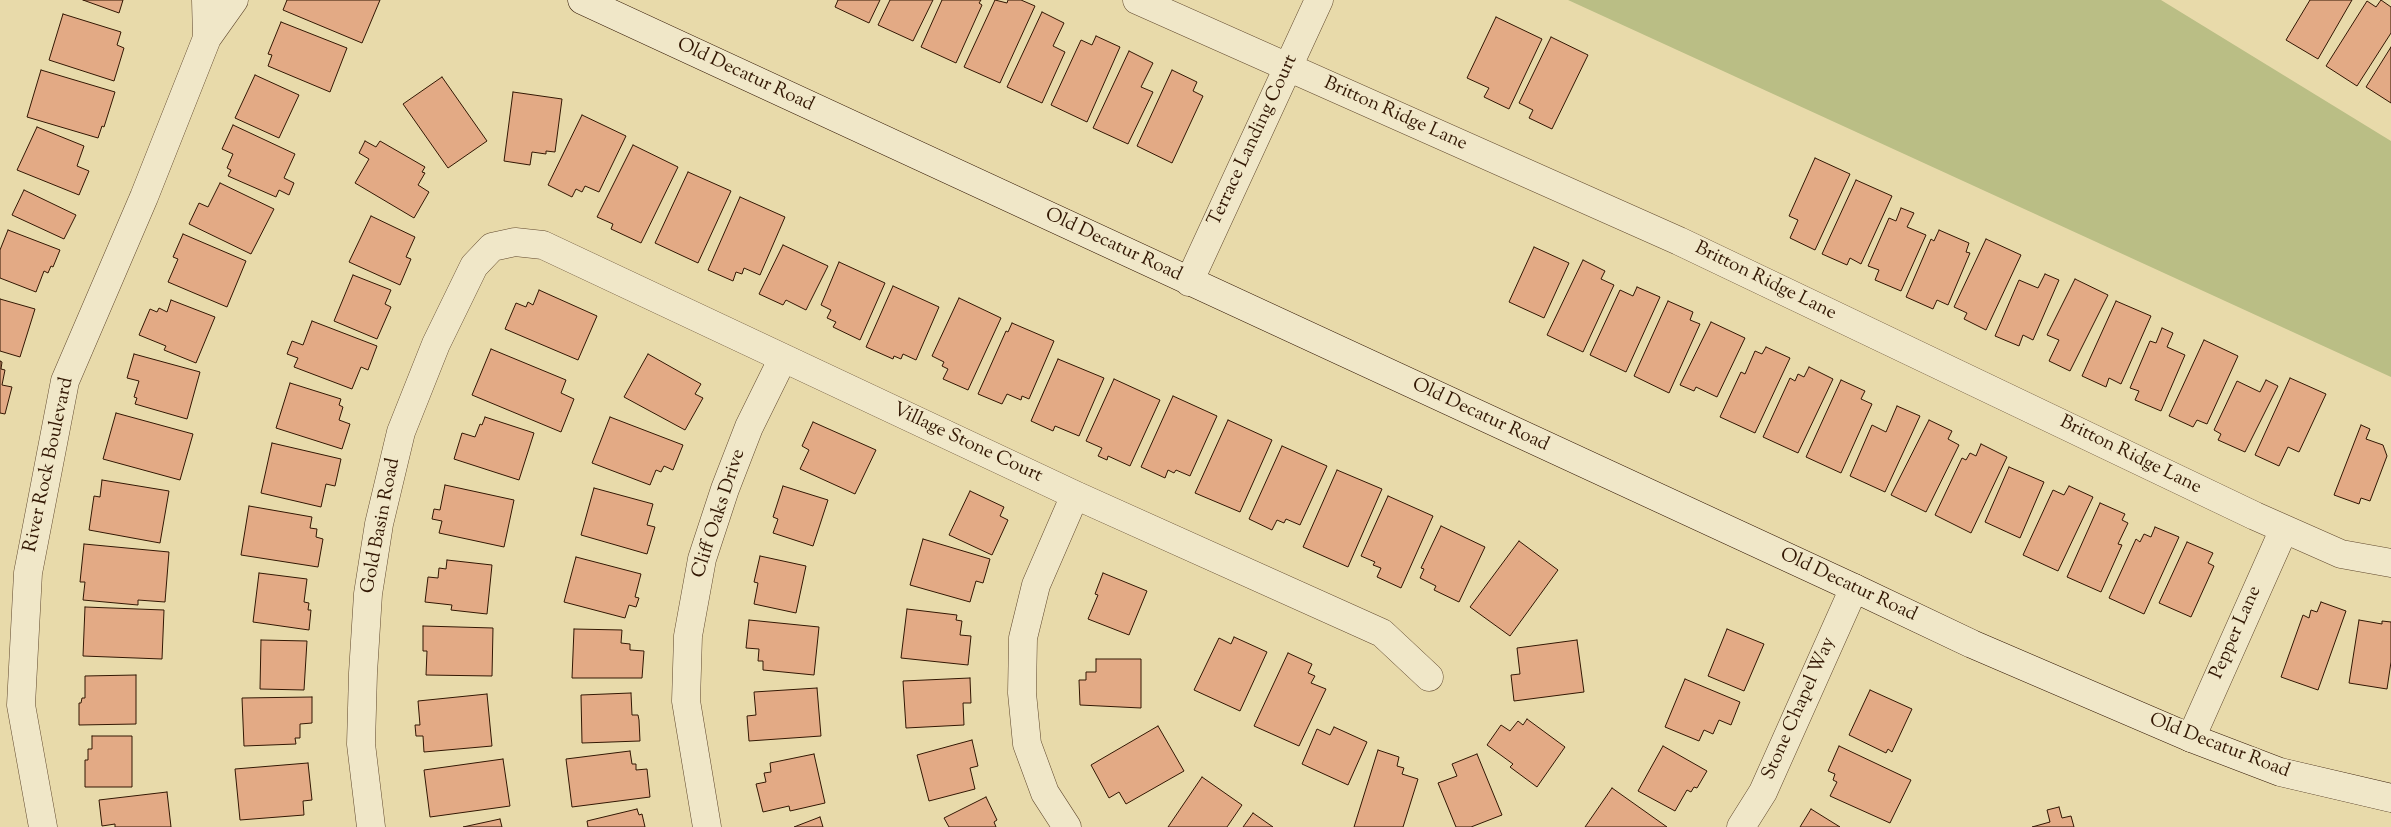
<!DOCTYPE html>
<html>
<head>
<meta charset="utf-8">
<style>
	body { margin:0 }
	canvas { display:block; background:#e8daaa }
</style>
</head>
<body>
<canvas width="2391" height="827"></canvas>
<script>
const c = document.querySelector('canvas').getContext('2d');
c.lineJoin = 'round';
function fillPath(path, color) {
  c.fillStyle = color;
  c.fill(path, 'evenodd');
}
function toPath(rows) {
  const path = new Path2D();
  for (const r of rows) {
    path.moveTo(r[0], r[1]);
    for (let i = 2; i < r.length; i += 2) path.lineTo(r[i], r[i + 1]);
  }
  return path;
}
function strokePath(path, color, width, dash) {
  c.strokeStyle = color;
  c.lineWidth = width;
  c.lineCap = dash ? 'butt' : 'round';
  c.setLineDash(dash || []);
  c.stroke(path);
}
function write(font, color, halo, rows, align = 'center') {
  c.font = font + ' "Sorts Mill Goudy",serif';
  c.lineWidth = 4;
  c.setLineDash([]);
  c.textBaseline = 'middle';
  c.strokeStyle = halo;
  c.fillStyle = color;
  for (const [text, x, y, turn = 0] of rows) {
    c.save();
    c.translate(x, y);
    c.rotate((+turn || 0) * Math.PI / 180);
    c.textAlign = isNaN(turn) ? turn : align;
    if (halo) c.strokeText(text, 0, 0);
    c.fillText(text, 0, 0);
    c.restore();
  }
}
const green = toPath([
	[1568,0,2161,0,2391,141,2391,377]
]);
const building = toPath([
	[83,0,123,0,119,13,83,0],
	[287,0,380,0,362,43,283,10,287,0],
	[838,0,880,0,869,23,835,7,838,0],
	[890,0,933,0,913,41,878,25,890,0],
	[942,0,981,0,979,3,982,5,956,63,921,47,942,0],
	[995,0,1007,3,1008,0,1021,0,1035,6,1000,83,964,67,995,0],
	[2310,0,2352,0,2318,59,2286,40,2310,0],
	[2381,0,2391,7,2391,33,2357,86,2326,66,2367,1,2376,7,2381,0],
	[1042,12,1064,23,1053,46,1065,52,1042,103,1007,87,1042,12],
	[63,14,121,32,117,45,124,48,114,81,49,60,63,14],
	[1496,17,1542,39,1509,109,1484,97,1489,88,1467,78,1496,17],
	[281,22,347,48,330,92,268,66,272,55,268,54,281,22],
	[1096,36,1120,47,1087,122,1051,105,1081,40,1092,45,1096,36],
	[1551,37,1588,55,1552,129,1529,118,1533,110,1519,103,1551,37],
	[2391,47,2391,103,2366,87,2391,47],
	[1129,51,1153,63,1141,87,1153,92,1128,144,1093,128,1129,51],
	[41,70,115,92,104,127,102,126,98,138,27,117,41,70],
	[1172,70,1197,82,1193,91,1203,96,1172,163,1137,146,1172,70],
	[255,75,299,95,279,138,235,118,255,75],
	[442,77,487,141,448,168,403,104,442,77],
	[513,92,562,99,555,152,546,151,546,154,532,152,530,165,504,161,513,92],
	[582,115,626,136,599,192,585,186,582,192,576,189,572,197,548,185,582,115],
	[233,125,295,154,284,178,294,183,289,195,279,190,276,197,228,176,231,170,227,168,233,154,222,149,233,125],
	[37,127,84,146,77,166,89,171,79,195,17,170,37,127],
	[365,141,376,147,380,141,425,167,422,172,425,173,418,185,429,192,414,218,355,183,369,159,359,153,365,141],
	[633,145,678,167,641,243,611,229,613,224,597,217,633,145],
	[1815,158,1850,174,1815,250,1790,238,1798,220,1789,216,1815,158],
	[688,172,731,191,698,263,655,243,688,172],
	[1856,180,1892,196,1861,264,1850,258,1847,265,1822,254,1856,180],
	[220,183,274,209,251,254,189,224,199,203,208,207,220,183],
	[24,190,76,215,64,239,12,215,24,190],
	[740,197,785,217,760,275,744,268,742,274,736,272,733,281,708,270,740,197],
	[1901,208,1914,213,1907,227,1926,235,1901,291,1875,280,1879,270,1868,266,1889,218,1896,221,1901,208],
	[371,216,415,237,406,257,411,259,400,285,349,262,371,216],
	[8,230,60,250,53,267,51,266,48,273,44,271,36,292,0,278,0,250,8,230],
	[1939,230,1969,243,1966,252,1970,253,1948,305,1937,300,1933,309,1906,297,1931,239,1934,241,1939,230],
	[183,234,246,261,227,307,168,282,178,259,173,257,183,234],
	[1986,239,2021,255,1986,330,1964,319,1967,313,1954,307,1986,239],
	[783,245,828,266,806,310,786,300,783,305,759,294,783,245],
	[1534,247,1569,263,1544,318,1509,302,1534,247],
	[1583,260,1605,271,1601,279,1614,285,1583,352,1547,335,1583,260],
	[839,262,885,283,860,340,833,327,836,322,827,318,831,310,821,305,839,262],
	[2045,274,2059,280,2033,340,2023,335,2019,346,1995,336,2019,280,2038,288,2045,274],
	[353,275,391,290,385,304,391,307,377,339,334,321,353,275],
	[2075,279,2108,295,2070,371,2049,361,2059,340,2047,335,2075,279],
	[893,286,939,307,916,360,903,354,901,359,894,356,893,359,866,347,893,286],
	[1637,287,1660,297,1626,372,1590,355,1620,290,1633,296,1637,287],
	[539,290,597,316,578,360,505,329,516,303,526,307,528,302,533,305,539,290],
	[959,298,1001,318,968,390,943,379,948,369,942,366,944,362,932,356,959,298],
	[0,299,35,309,20,357,0,351,0,299],
	[171,300,215,317,196,363,164,350,166,346,139,335,150,309,157,312,159,308,167,312,171,300],
	[1668,301,1693,312,1690,320,1700,324,1669,393,1634,376,1668,301],
	[2116,301,2151,316,2121,384,2109,378,2106,387,2082,376,2116,301],
	[312,321,377,346,368,370,361,367,352,389,294,367,298,358,287,354,292,341,303,345,312,321],
	[1711,322,1745,338,1717,397,1696,387,1694,391,1680,385,1711,322],
	[1012,323,1054,341,1029,399,1022,396,1021,400,1007,394,1002,404,978,394,1006,331,1008,332,1012,323],
	[2162,328,2173,333,2167,347,2185,355,2161,411,2135,400,2139,391,2130,388,2150,341,2156,343,2162,328],
	[2204,340,2238,356,2207,424,2197,420,2193,427,2169,416,2204,340],
	[1766,347,1790,358,1755,433,1720,417,1741,372,1745,374,1755,351,1762,354,1766,347],
	[491,349,566,380,561,393,574,399,561,432,472,395,491,349],
	[134,354,200,372,187,419,135,404,137,398,134,397,139,381,127,378,134,354],
	[648,354,701,384,695,394,703,398,685,430,624,397,648,354],
	[1058,359,1104,378,1079,436,1055,426,1053,431,1031,421,1058,359],
	[0,361,2,362,1,369,5,370,2,385,12,387,5,414,0,413,0,361],
	[1809,367,1833,379,1798,453,1763,437,1790,378,1795,381,1798,374,1804,377,1809,367],
	[2290,378,2326,394,2299,452,2288,447,2279,466,2255,455,2290,378],
	[1114,379,1160,400,1130,466,1108,456,1107,460,1098,456,1102,448,1086,441,1114,379],
	[1841,380,1865,391,1861,399,1872,404,1841,473,1806,457,1841,380],
	[2266,380,2278,386,2245,452,2218,440,2221,434,2214,430,2237,381,2260,392,2266,380],
	[290,383,341,399,339,405,343,407,339,420,350,424,342,449,276,428,290,383],
	[1173,396,1217,416,1190,476,1176,470,1174,473,1168,470,1165,478,1141,467,1173,396],
	[1897,406,1920,416,1885,492,1850,476,1872,425,1886,432,1897,406],
	[116,413,193,434,180,480,103,459,116,413],
	[485,417,534,433,519,480,454,459,462,433,475,437,480,424,482,425,485,417],
	[610,417,683,445,673,470,664,466,661,472,656,470,650,485,592,463,610,417],
	[1228,420,1272,440,1240,512,1195,493,1228,420],
	[1929,420,1952,431,1948,439,1959,445,1926,512,1891,495,1929,420],
	[813,422,876,450,855,494,800,469,809,450,802,446,813,422],
	[2361,425,2370,429,2366,439,2383,445,2387,456,2370,501,2361,498,2359,504,2334,495,2361,425],
	[272,443,341,459,335,486,326,484,321,507,261,493,272,443],
	[1981,444,2007,457,1971,533,1935,515,1962,458,1966,460,1970,453,1976,456,1981,444],
	[1282,446,1327,466,1300,525,1286,519,1284,523,1277,520,1272,530,1249,519,1282,446],
	[2009,467,2044,482,2020,538,1985,522,2009,467],
	[1337,470,1382,489,1348,567,1303,547,1337,470],
	[102,480,169,491,160,543,89,530,94,496,100,497,102,480],
	[445,485,514,500,504,547,439,533,442,521,432,519,434,509,440,510,445,485],
	[783,486,828,500,813,546,773,533,778,519,773,517,783,486],
	[2069,486,2093,497,2058,571,2023,555,2053,490,2064,495,2069,486],
	[594,488,653,504,647,525,655,527,647,554,581,535,594,488],
	[970,491,1004,507,1000,516,1008,520,992,555,949,535,970,491],
	[1388,496,1433,516,1401,588,1377,577,1381,568,1373,565,1375,562,1361,556,1388,496],
	[2100,503,2125,514,2122,520,2128,523,2118,544,2122,545,2101,592,2067,577,2100,503],
	[249,506,312,517,310,528,317,529,316,537,323,539,318,567,241,555,249,506],
	[1441,526,1485,547,1459,602,1434,590,1436,586,1420,578,1424,569,1421,568,1441,526],
	[2155,527,2179,537,2144,614,2109,598,2136,539,2140,542,2144,534,2151,537,2155,527],
	[923,539,990,559,983,583,976,581,970,602,910,585,923,539],
	[1519,541,1558,570,1510,636,1470,607,1519,541],
	[2187,542,2213,553,2208,563,2214,566,2191,617,2159,603,2187,542],
	[84,544,169,552,165,602,138,600,138,605,83,600,85,582,80,582,84,544],
	[760,556,806,566,796,613,754,604,758,583,754,582,760,556],
	[576,557,641,574,635,597,639,598,636,607,629,605,625,618,564,602,576,557],
	[447,560,492,565,487,614,451,610,452,605,425,602,428,577,438,578,439,568,446,569,447,560],
	[259,573,307,579,304,602,309,603,308,610,311,610,309,630,253,622,259,573],
	[1103,573,1147,591,1129,635,1088,619,1098,595,1095,594,1103,573],
	[2321,602,2346,611,2318,690,2281,677,2303,615,2309,618,2311,610,2317,612,2321,602],
	[85,607,164,610,162,659,83,656,85,607],
	[907,609,957,615,956,620,962,621,960,635,971,636,968,665,901,658,907,609],
	[749,620,819,627,814,675,763,670,763,661,758,661,759,649,746,648,749,620],
	[2359,620,2382,624,2382,621,2391,622,2391,662,2387,689,2349,683,2359,620],
	[423,626,493,628,492,676,426,675,427,651,423,651,423,626],
	[574,629,622,630,621,643,630,644,630,650,644,651,642,678,572,678,574,629],
	[1727,629,1764,644,1744,691,1708,676,1727,629],
	[1234,637,1267,652,1240,711,1194,690,1219,638,1231,644,1234,637],
	[261,640,307,641,304,690,260,689,261,640],
	[1577,640,1584,692,1514,701,1511,675,1520,674,1517,648,1577,640],
	[1288,653,1312,664,1308,673,1315,676,1311,683,1326,689,1299,746,1254,726,1288,653],
	[1096,659,1141,659,1141,708,1080,705,1079,680,1086,680,1086,672,1096,672,1096,659],
	[136,675,136,724,79,725,79,703,81,703,82,698,85,698,85,676,136,675],
	[970,678,971,703,963,703,964,725,906,728,903,681,970,678],
	[1685,679,1740,702,1731,725,1719,720,1713,734,1704,730,1699,741,1665,727,1685,679],
	[817,688,821,736,749,741,747,716,756,715,754,692,817,688],
	[1870,690,1912,709,1892,752,1888,749,1886,753,1849,735,1870,690],
	[631,693,632,715,638,715,639,720,640,741,582,743,581,695,631,693],
	[487,694,492,746,424,752,423,736,416,736,415,725,420,725,418,701,487,694],
	[312,697,312,723,300,724,300,738,295,738,296,744,244,746,242,698,312,697],
	[1527,719,1565,747,1537,787,1510,767,1513,764,1487,745,1501,725,1510,731,1518,721,1523,725,1527,719],
	[1158,726,1184,771,1126,804,1119,792,1109,798,1091,765,1158,726],
	[1334,727,1367,742,1348,785,1302,764,1317,729,1330,735,1334,727],
	[92,736,132,736,132,787,85,787,85,760,88,760,88,749,92,749,92,736],
	[972,740,978,766,970,768,975,789,929,801,917,755,972,740],
	[1663,746,1707,771,1697,788,1694,787,1691,792,1687,790,1675,811,1638,791,1663,746],
	[1839,746,1911,780,1890,823,1830,796,1837,782,1833,780,1835,774,1828,771,1839,746],
	[1378,750,1399,757,1397,766,1404,768,1402,774,1418,779,1403,827,1354,827,1378,750],
	[630,751,632,764,636,764,636,770,647,769,650,797,572,807,566,759,630,751],
	[814,754,825,803,790,811,789,806,763,812,756,784,766,782,764,773,771,772,770,763,814,754],
	[1477,754,1502,815,1471,827,1456,827,1438,783,1457,776,1452,764,1477,754],
	[503,759,510,806,430,817,424,770,503,759],
	[308,763,312,800,303,801,304,815,240,820,235,769,308,763],
	[1202,777,1242,805,1227,827,1168,827,1202,777],
	[1612,788,1667,827,1585,827,1612,788],
	[167,792,171,827,115,827,115,824,102,826,99,800,167,792],
	[986,797,997,820,994,822,996,827,949,827,944,818,986,797],
	[2059,807,2062,818,2071,816,2074,827,2032,827,2050,822,2047,810,2059,807],
	[637,809,639,815,642,814,645,827,588,827,587,821,637,809],
	[1811,809,1840,827,1800,827,1811,809],
	[1253,813,1273,827,1243,827,1253,813],
	[820,817,823,827,794,827,820,817],
	[500,819,502,827,463,827,500,819]
]);
const street = toPath([
	[206,0,207,38],
	[1137,0,1679,241,2255,516,2341,554,2391,563],
	[1189,282,1319,0],
	[2191,738,2284,529],
	[43,827,21,705,28,573,65,381,144,197,207,38,234,0],
	[371,827,361,744,363,673,368,594,379,524,401,432,436,344,474,266,492,247,515,242,543,245,1075,495,1382,633,1429,677],
	[707,827,686,701,688,636,702,559,725,489,749,427,783,358],
	[1067,827,1045,793,1027,744,1022,693,1023,638,1036,585,1075,495],
	[1741,827,1763,792,1854,588]
]);
const secondary = toPath([
	[582,0,1854,588,1972,644,2191,738,2280,772,2391,798]
]);
const streetNames = [
	["Old Decatur Road",745,76,25],
	["Britton Ridge Lane",1395,115,24],
	["Terrace Landing Court",1254,141,-65],
	["Old Decatur Road",1113,246,25],
	["Britton Ridge Lane",1765,282,26],
	["Old Decatur Road",1480,416,25],
	["Village Stone Court",967,444,25],
	["Britton Ridge Lane",2130,456,26],
	["River Rock Boulevard",50,465,-78],
	["Cliff Oaks Drive",720,514,-72],
	["Gold Basin Road",382,526,-79],
	["Old Decatur Road",1848,586,25],
	["Pepper Lane",2237,633,-66],
	["Stone Chapel Way",1800,709,-66],
	["Old Decatur Road",2219,747,21]
];
fillPath(green, '#babe85');
fillPath(building, '#e3aa85');
strokePath(building, '#321703', 1);
strokePath(street, '#60482d', 29);
strokePath(secondary, '#321703', 29);
strokePath(street, '#f0e7c8', 28);
strokePath(secondary, '#f0e7c8', 28);
write('19px', '#321703', '#f0e7c8', streetNames);
</script>
</body>
</html>
